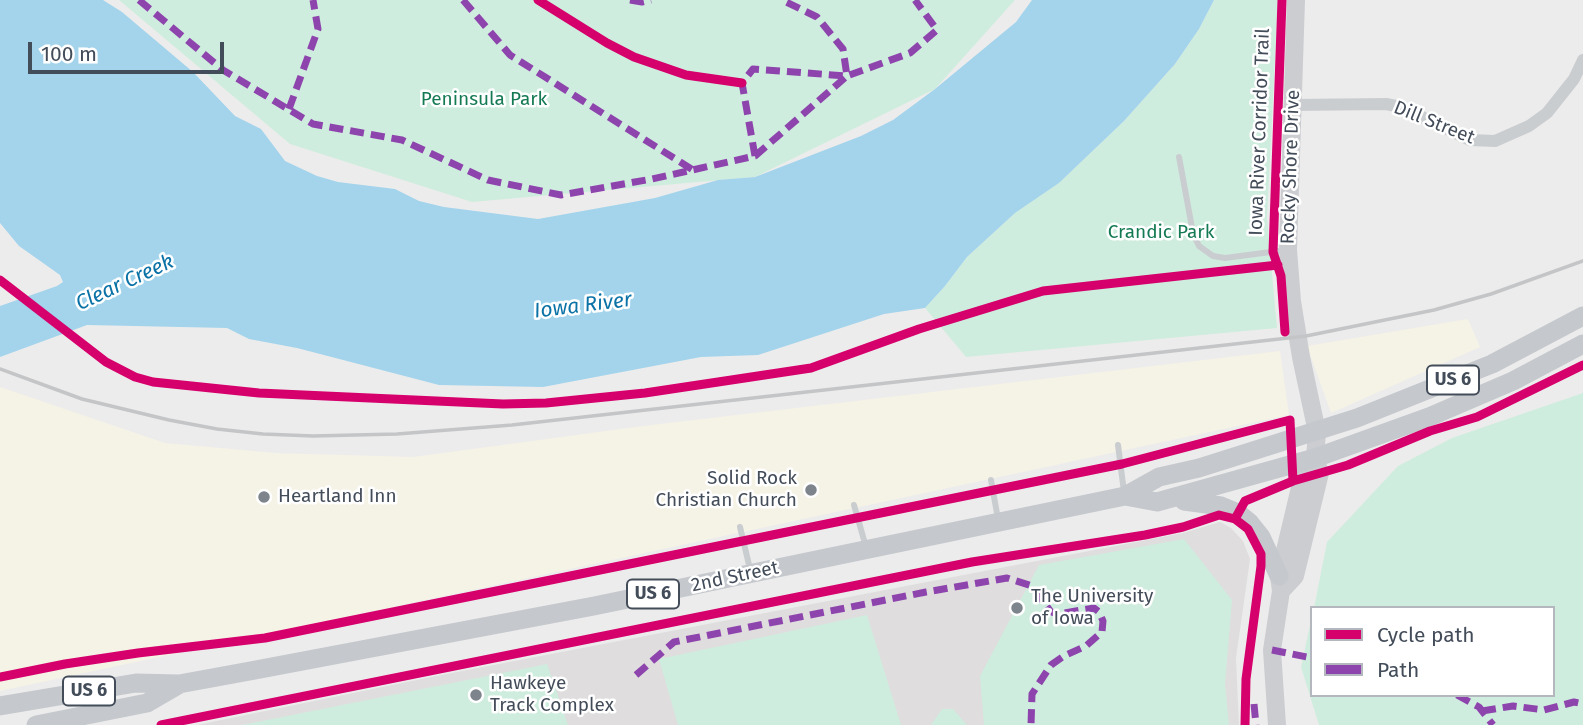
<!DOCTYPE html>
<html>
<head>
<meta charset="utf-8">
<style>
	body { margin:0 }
	#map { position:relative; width:1583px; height:725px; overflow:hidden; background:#edecec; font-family:"Fira Sans",sans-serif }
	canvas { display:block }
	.legend { position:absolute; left:1310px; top:606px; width:245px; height:91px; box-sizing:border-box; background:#fff; border:2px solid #b4b7bd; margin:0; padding:9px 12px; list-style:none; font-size:21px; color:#434c59 }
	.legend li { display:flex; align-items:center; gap:14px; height:35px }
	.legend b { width:35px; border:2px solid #b4b7bd }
	.scale { position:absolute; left:28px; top:42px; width:196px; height:32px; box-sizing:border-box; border:4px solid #434c59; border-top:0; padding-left:9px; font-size:21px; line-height:24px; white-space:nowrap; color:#434c59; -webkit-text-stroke:5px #fff; paint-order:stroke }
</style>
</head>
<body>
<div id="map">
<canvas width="1583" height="725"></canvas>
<ul class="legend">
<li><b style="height:9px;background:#d6006c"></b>Cycle path</li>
<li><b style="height:9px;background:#8e44ad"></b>Path</li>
</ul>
<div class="scale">100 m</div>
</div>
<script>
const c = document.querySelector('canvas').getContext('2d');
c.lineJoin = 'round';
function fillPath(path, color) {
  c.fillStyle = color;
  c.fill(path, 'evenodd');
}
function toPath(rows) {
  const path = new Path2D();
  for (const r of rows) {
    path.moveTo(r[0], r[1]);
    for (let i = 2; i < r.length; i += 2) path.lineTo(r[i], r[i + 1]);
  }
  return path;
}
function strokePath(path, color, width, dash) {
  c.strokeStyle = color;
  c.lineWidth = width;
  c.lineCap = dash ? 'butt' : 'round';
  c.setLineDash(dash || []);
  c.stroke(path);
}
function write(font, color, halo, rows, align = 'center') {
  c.font = font + ' "Fira Sans",sans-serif';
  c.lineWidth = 5;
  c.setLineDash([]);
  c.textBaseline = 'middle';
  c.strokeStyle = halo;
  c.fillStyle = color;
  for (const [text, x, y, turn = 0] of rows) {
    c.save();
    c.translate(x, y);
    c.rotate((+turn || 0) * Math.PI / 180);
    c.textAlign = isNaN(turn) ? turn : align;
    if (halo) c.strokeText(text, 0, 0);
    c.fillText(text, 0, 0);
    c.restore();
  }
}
const commercial = toPath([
	[1468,319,1480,347,1331,413,1307,346],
	[1280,351,1289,415,0,691,0,387,165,443,276,453,413,457,643,426]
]);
const education = toPath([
	[1220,522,1231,528,1243,541,1250,559,1236,658,1239,725,197,725,436,676,1183,533]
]);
const green = toPath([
	[119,0,1015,0,935,89,755,177,472,202,290,144],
	[1214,0,1278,0,1267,218,1277,328,966,357,925,308,945,286,967,257,1015,213,1059,183,1124,121,1175,64,1199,29],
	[1583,393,1583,725,1319,725,1301,667,1312,616,1312,695,1553,695,1553,608,1314,608,1327,542,1398,466,1452,438],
	[1184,539,1232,600,1225,684,1229,725,984,725,980,676,1039,565],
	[867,615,901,725,678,725,659,659],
	[547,664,568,725,242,725],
	[942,709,953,709,967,725,931,725]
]);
const water = toPath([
	[0,0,103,0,122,12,193,72,235,116,261,129,285,161,317,176,338,182,395,189,419,201,444,207,538,219,655,198,718,180,755,177,861,136,893,120,935,89,1016,22,1032,0,1214,0,1199,29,1175,64,1124,121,1059,183,1015,213,967,257,945,286,925,308,884,314,758,355,701,357,543,387,439,385,297,348,249,339,227,328,87,325,0,357,0,306,57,286,63,282,60,275,19,246,0,223]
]);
const pier = toPath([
	[23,294,72,332,65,335,16,297]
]);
const lane = toPath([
	[1179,157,1193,233,1199,246,1213,256,1225,258,1286,250],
	[1118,445,1124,492],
	[991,480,998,519],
	[854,505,866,547],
	[740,527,750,569]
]);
const street = toPath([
	[1292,105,1386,104,1401,107,1470,140,1495,141,1529,126,1547,113,1574,79,1583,60]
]);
const secondary = toPath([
	[1281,591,1295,576,1320,473,1315,458,1317,432,1301,357,1292,301,1288,250,1296,0],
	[1277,725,1272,650,1281,591,1279,576,1302,479,1315,458]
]);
const primary = toPath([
	[1125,496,1157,502,1315,458,1429,417,1513,381,1583,344],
	[1184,501,1221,506,1238,513,1249,522,1261,537,1279,576],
	[0,706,136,683,179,684,250,671,594,606,1125,496,1159,477,1199,468,1357,418,1492,364,1583,316],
	[36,725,147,703,178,685]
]);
const rail = toPath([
	[0,369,82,399,169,420,217,429,263,434,313,436,397,434,512,425,1306,336,1434,310,1491,294,1583,261]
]);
const quiet = toPath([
	[139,0,223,70,313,124,402,140,488,180,561,195,652,179,755,156,742,83,753,69,847,76,910,53,937,30,915,0],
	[463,0,510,55,693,170],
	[630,0,642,2,651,0],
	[289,109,318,29,313,0],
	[755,156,847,76,843,49,817,17,782,0],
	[1272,650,1312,658],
	[636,675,674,642,926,592,1007,578,1032,586,1051,612,1058,614,1094,608,1099,612,1103,621,1102,632,1086,646,1064,656,1051,665,1032,694,1031,725],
	[1457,695,1479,707,1493,725],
	[1254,704,1256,725],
	[1482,711,1513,706,1544,710,1574,702,1583,704]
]);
const cycleway = toPath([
	[538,0,607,43,634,57,686,75,742,83],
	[1282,0,1273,252,1281,276,1285,332],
	[0,280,106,362,135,377,153,382,259,393,503,404,546,403,645,393,811,368,919,329,1043,291,1278,265],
	[1235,519,1245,501,1293,481,1348,465,1430,431,1477,417,1583,365],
	[0,677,65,664,138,653,265,638,1122,464,1290,420,1293,481],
	[161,725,972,562,1145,535,1183,527,1219,515,1235,519,1248,529,1261,554,1261,566,1246,679,1245,725]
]);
const markers = [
	[811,490,7,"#7e848c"],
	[264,497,7,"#7e848c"],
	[1017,608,7,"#7e848c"],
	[476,695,7,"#7e848c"]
];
const shields = [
	[1453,380,52],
	[653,594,52],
	[89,691,52]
];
const shieldNames = [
	["US 6",1453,380],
	["US 6",653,594],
	["US 6",89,691]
];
const parkNames = [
	["Peninsula Park",484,100],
	["Crandic Park",1161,233]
];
const streetNames = [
	["Dill Street",1434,123,22],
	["Iowa River Corridor Trail",1260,132,-88],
	["Rocky Shore Drive",1291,167,-88],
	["2nd Street",735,577,-12]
];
const poiNames = [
	["Solid Rock",797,479,"right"],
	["Christian Church",797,501,"right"],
	["Heartland Inn",278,497],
	["The University",1031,597],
	["of Iowa",1031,619],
	["Hawkeye",490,684],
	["Track Complex",490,706]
];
const waterNames = [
	["Clear Creek",125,283,-25],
	["Iowa River",583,306,-7]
];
fillPath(commercial, '#f5f2e6');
fillPath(education, '#dfddde');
fillPath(green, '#cfedde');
fillPath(water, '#a3d4ec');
fillPath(pier, '#edecec');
strokePath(lane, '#cacdd0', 6);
strokePath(street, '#cacdd0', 12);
strokePath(secondary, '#cbcdd1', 18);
strokePath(primary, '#c5c8cd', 19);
strokePath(rail, '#c3c5c7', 3.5);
strokePath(quiet, '#8e44ad', 7, [14, 7]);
strokePath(cycleway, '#d6006c', 9);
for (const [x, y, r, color] of markers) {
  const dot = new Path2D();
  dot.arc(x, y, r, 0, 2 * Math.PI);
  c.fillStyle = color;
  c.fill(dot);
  strokePath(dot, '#fff', 2.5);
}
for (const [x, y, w] of shields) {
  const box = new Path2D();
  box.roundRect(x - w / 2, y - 14.5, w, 29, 5);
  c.fillStyle = '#fff';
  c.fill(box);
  strokePath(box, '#434c59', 2);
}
write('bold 18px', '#434c59', null, shieldNames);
write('19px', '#147a53', '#fff', parkNames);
write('19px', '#434c59', '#fff', streetNames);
write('19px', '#434c59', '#fff', poiNames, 'left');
write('italic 21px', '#0a72a6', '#fff', waterNames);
</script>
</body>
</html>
